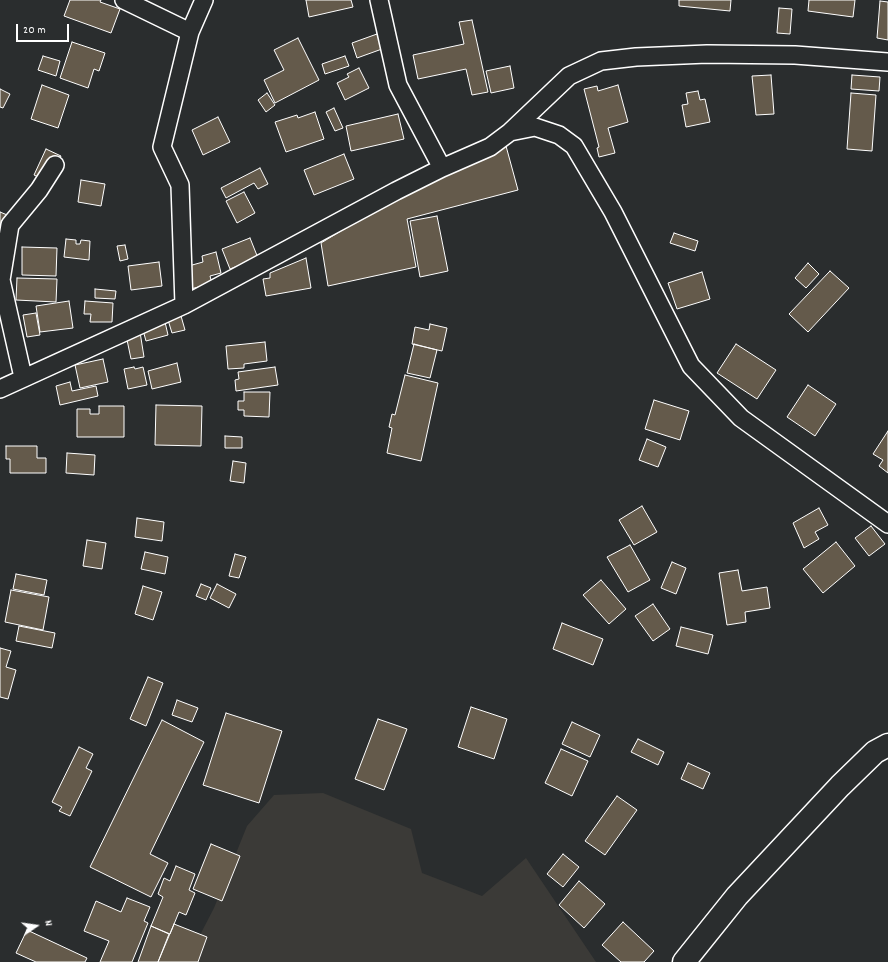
<!DOCTYPE html>
<html>
<head>
<meta charset="utf-8">
<style>
	body { margin:0 }
	#map { position:relative; width:888px; height:962px; overflow:hidden; background:#2a2d2e; font-family:Dekko,sans-serif }
	canvas { display:block }
	.north { position:absolute; left:16px; top:906px; width:40px; height:40px; -webkit-text-stroke:3px #2a2d2e; paint-order:stroke; rotate:77deg; font-size:11px; font-weight:700; line-height:16px; text-align:center; color:#fff }
	.north::after { content:''; display:block; margin:auto; width:14px; height:18px; background:#fff; clip-path:polygon(50% 0,100% 100%,50% 72%,0 100%) }
	.scale { position:absolute; left:16px; top:24px; width:53px; height:18px; box-sizing:border-box; border:2px solid #fff; border-top:0; padding-left:5px; font-size:12px; line-height:14px; white-space:nowrap; color:#fff; -webkit-text-stroke:3px #2a2d2e; paint-order:stroke }
</style>
</head>
<body>
<div id="map">
<canvas width="888" height="962"></canvas>
<div class="north">N</div>
<div class="scale">20 m</div>
</div>
<script>
const c = document.querySelector('canvas').getContext('2d');
c.lineJoin = 'round';
function fillPath(path, color) {
  c.fillStyle = color;
  c.fill(path, 'evenodd');
}
function toPath(rows) {
  const path = new Path2D();
  for (const r of rows) {
    path.moveTo(r[0], r[1]);
    for (let i = 2; i < r.length; i += 2) path.lineTo(r[i], r[i + 1]);
  }
  return path;
}
function strokePath(path, color, width, dash) {
  c.strokeStyle = color;
  c.lineWidth = width;
  c.lineCap = dash ? 'butt' : 'round';
  c.setLineDash(dash || []);
  c.stroke(path);
}
const built = toPath([
	[323,793,411,829,422,873,482,896,526,858,596,962,186,962,214,908,247,826,274,795]
]);
const building = toPath([
	[70,0,101,0,100,2,120,9,111,33,64,16,70,0],
	[306,0,351,0,353,7,309,17,306,0],
	[679,0,731,0,730,11,679,6,679,0],
	[809,0,855,0,853,17,808,11,809,0],
	[880,1,888,2,888,40,877,38,880,1],
	[779,8,792,9,790,34,777,33,779,8],
	[472,20,488,92,472,95,466,69,418,79,413,55,464,44,459,22,472,20],
	[377,34,382,49,357,58,352,43,377,34],
	[298,38,319,80,275,103,264,80,284,70,274,50,298,38],
	[72,42,105,53,99,71,94,69,88,88,60,78,72,42],
	[43,56,60,61,56,76,38,70,43,56],
	[345,56,349,66,325,74,322,64,345,56],
	[510,66,514,88,491,93,486,71,510,66],
	[359,68,369,88,345,100,337,83,349,77,347,74,359,68],
	[771,75,774,114,756,115,752,76,771,75],
	[852,75,880,77,879,91,851,89,852,75],
	[42,85,69,95,58,128,31,119,42,85],
	[618,85,628,122,608,128,615,153,599,157,597,148,599,147,584,89,597,86,598,91,618,85],
	[0,89,10,94,3,108,0,107,0,89],
	[698,91,700,100,705,99,710,122,686,127,682,105,688,104,686,93,698,91],
	[267,93,275,105,266,112,258,100,267,93],
	[851,93,876,95,872,151,847,149,851,93],
	[334,108,343,128,335,131,326,112,334,108],
	[315,112,324,139,286,152,275,122,297,115,298,118,315,112],
	[398,114,404,139,351,151,346,126,398,114],
	[218,117,230,142,203,155,192,130,218,117],
	[506,146,518,190,407,219,416,267,328,286,321,243,400,195,492,149,506,146],
	[46,149,61,156,49,182,34,175,46,149],
	[344,154,354,179,314,195,304,170,344,154],
	[260,168,268,184,258,189,254,183,226,198,221,188,260,168],
	[81,180,105,184,101,206,78,202,81,180],
	[244,192,255,213,237,223,226,201,244,192],
	[0,212,12,217,6,231,0,229,0,212],
	[437,216,448,271,420,277,410,221,437,216],
	[674,233,698,241,695,251,670,243,674,233],
	[250,238,258,258,230,269,222,249,250,238],
	[66,239,76,240,76,244,80,244,81,240,90,241,89,260,64,257,66,239],
	[125,245,128,259,120,261,117,246,125,245],
	[22,247,57,248,56,276,22,275,22,247],
	[216,252,221,273,210,276,212,284,190,289,185,267,203,262,202,256,216,252],
	[306,258,311,288,266,296,263,279,270,278,270,273,306,258],
	[159,262,162,286,131,290,128,266,159,262],
	[808,263,819,274,806,288,795,278,808,263],
	[830,271,849,288,808,332,789,314,830,271],
	[702,272,710,299,677,309,668,283,702,272],
	[17,278,57,279,56,302,16,300,17,278],
	[95,289,116,291,115,299,95,298,95,289],
	[69,301,73,328,40,332,36,306,69,301],
	[85,301,113,303,112,322,90,322,91,314,84,314,85,301],
	[36,313,40,335,27,337,23,315,36,313],
	[181,316,185,330,172,333,168,320,181,316],
	[165,322,168,335,146,341,143,330,158,326,158,324,165,322],
	[430,324,447,328,442,351,412,344,415,327,429,330,430,324],
	[140,332,144,357,131,359,126,335,140,332],
	[265,342,267,361,244,364,244,368,228,369,226,346,265,342],
	[414,344,437,350,430,378,407,373,414,344],
	[736,344,776,370,757,399,717,373,736,344],
	[103,359,108,382,80,388,75,365,103,359],
	[177,363,181,382,152,389,148,371,177,363],
	[134,367,135,369,143,367,147,385,128,389,124,369,134,367],
	[275,367,278,385,236,391,235,380,239,379,238,372,275,367],
	[405,375,438,383,421,461,387,453,392,428,389,427,392,414,395,415,405,375],
	[70,382,72,391,96,386,98,396,60,405,56,386,70,382],
	[808,385,836,404,815,436,787,417,808,385],
	[244,392,270,392,269,417,244,416,244,410,238,410,238,401,244,401,244,392],
	[654,400,689,411,680,440,645,429,654,400],
	[156,405,202,406,201,446,155,445,156,405],
	[99,406,124,406,124,437,77,437,77,409,90,409,90,414,99,414,99,406],
	[888,431,888,473,879,466,883,460,873,454,888,431],
	[225,436,242,437,242,448,225,448,225,436],
	[647,439,666,447,658,467,639,460,647,439],
	[6,446,37,446,37,458,46,458,46,473,10,473,10,459,6,459,6,446],
	[67,453,95,455,94,475,66,473,67,453],
	[233,461,246,463,244,483,230,481,233,461],
	[642,506,657,532,634,545,619,520,642,506],
	[819,508,828,525,815,532,819,539,804,548,793,523,819,508],
	[137,518,164,522,162,541,135,537,137,518],
	[871,526,885,544,869,556,855,538,871,526],
	[87,540,106,543,102,569,83,566,87,540],
	[836,542,855,566,823,593,803,569,836,542],
	[630,545,650,580,628,592,607,557,630,545],
	[145,552,168,557,165,574,141,569,145,552],
	[235,554,246,557,239,578,229,576,235,554],
	[672,562,686,568,676,594,661,588,672,562],
	[738,570,742,591,767,587,770,608,745,612,746,622,727,625,719,573,738,570],
	[16,574,47,580,44,595,13,589,16,574],
	[601,580,626,609,609,624,583,595,601,580],
	[201,584,211,588,206,600,196,596,201,584],
	[217,584,236,594,229,608,210,598,217,584],
	[143,586,162,592,153,620,135,614,143,586],
	[11,590,49,597,43,630,5,622,11,590],
	[653,604,670,629,653,641,635,616,653,604],
	[562,623,603,639,593,665,553,649,562,623],
	[19,626,55,633,52,648,16,641,19,626],
	[681,627,713,635,708,654,676,646,681,627],
	[0,648,11,651,6,667,16,670,8,699,0,697,0,648],
	[148,677,163,683,146,726,130,719,148,677],
	[177,700,198,708,192,722,172,715,177,700],
	[471,707,507,719,494,759,458,747,471,707],
	[226,713,282,731,259,803,203,785,226,713],
	[378,719,407,729,384,790,355,779,378,719],
	[162,720,204,742,150,854,168,863,151,897,90,867,162,720],
	[572,722,600,735,590,757,562,744,572,722],
	[638,739,664,752,658,765,631,752,638,739],
	[79,747,93,754,86,768,92,771,70,816,59,811,62,807,52,802,79,747],
	[561,749,588,761,572,796,545,783,561,749],
	[688,763,710,773,703,789,681,779,688,763],
	[617,796,637,810,605,855,585,841,617,796],
	[211,844,240,856,222,901,193,889,211,844],
	[563,854,579,867,563,887,547,874,563,854],
	[176,866,195,874,189,890,195,893,186,915,179,912,170,934,151,926,163,897,158,894,164,878,170,881,176,866],
	[579,881,605,904,584,928,559,905,579,881],
	[127,898,150,907,144,921,148,923,132,962,100,962,109,941,84,931,96,901,121,912,127,898],
	[623,922,654,951,644,962,621,962,602,945,623,922],
	[174,924,207,937,198,962,158,962,174,924],
	[151,926,169,934,158,962,138,962,151,926],
	[27,930,87,958,85,962,36,962,16,953,27,930]
]);
const street = toPath([
	[124,0,190,32],
	[379,0,398,85,442,168],
	[510,132,569,76,601,61,636,57,707,54,795,55,888,62],
	[184,305,180,185,162,147,190,32,204,0],
	[23,377,1,280,10,225,39,190,55,165],
	[0,389,184,305,396,191,442,168,490,147,510,132,535,127,559,135,574,146,613,212,691,366,741,418,888,524]
]);
const secondary = toPath([
	[684,962,737,896,840,786,875,752,888,745]
]);
fillPath(built, '#3b3a37');
fillPath(building, '#645a4b');
strokePath(building, '#fff', 1);
strokePath(street, '#fff', 20);
strokePath(secondary, '#fff', 25);
strokePath(street, '#2a2d2e', 17);
strokePath(secondary, '#2a2d2e', 22);
</script>
</body>
</html>
